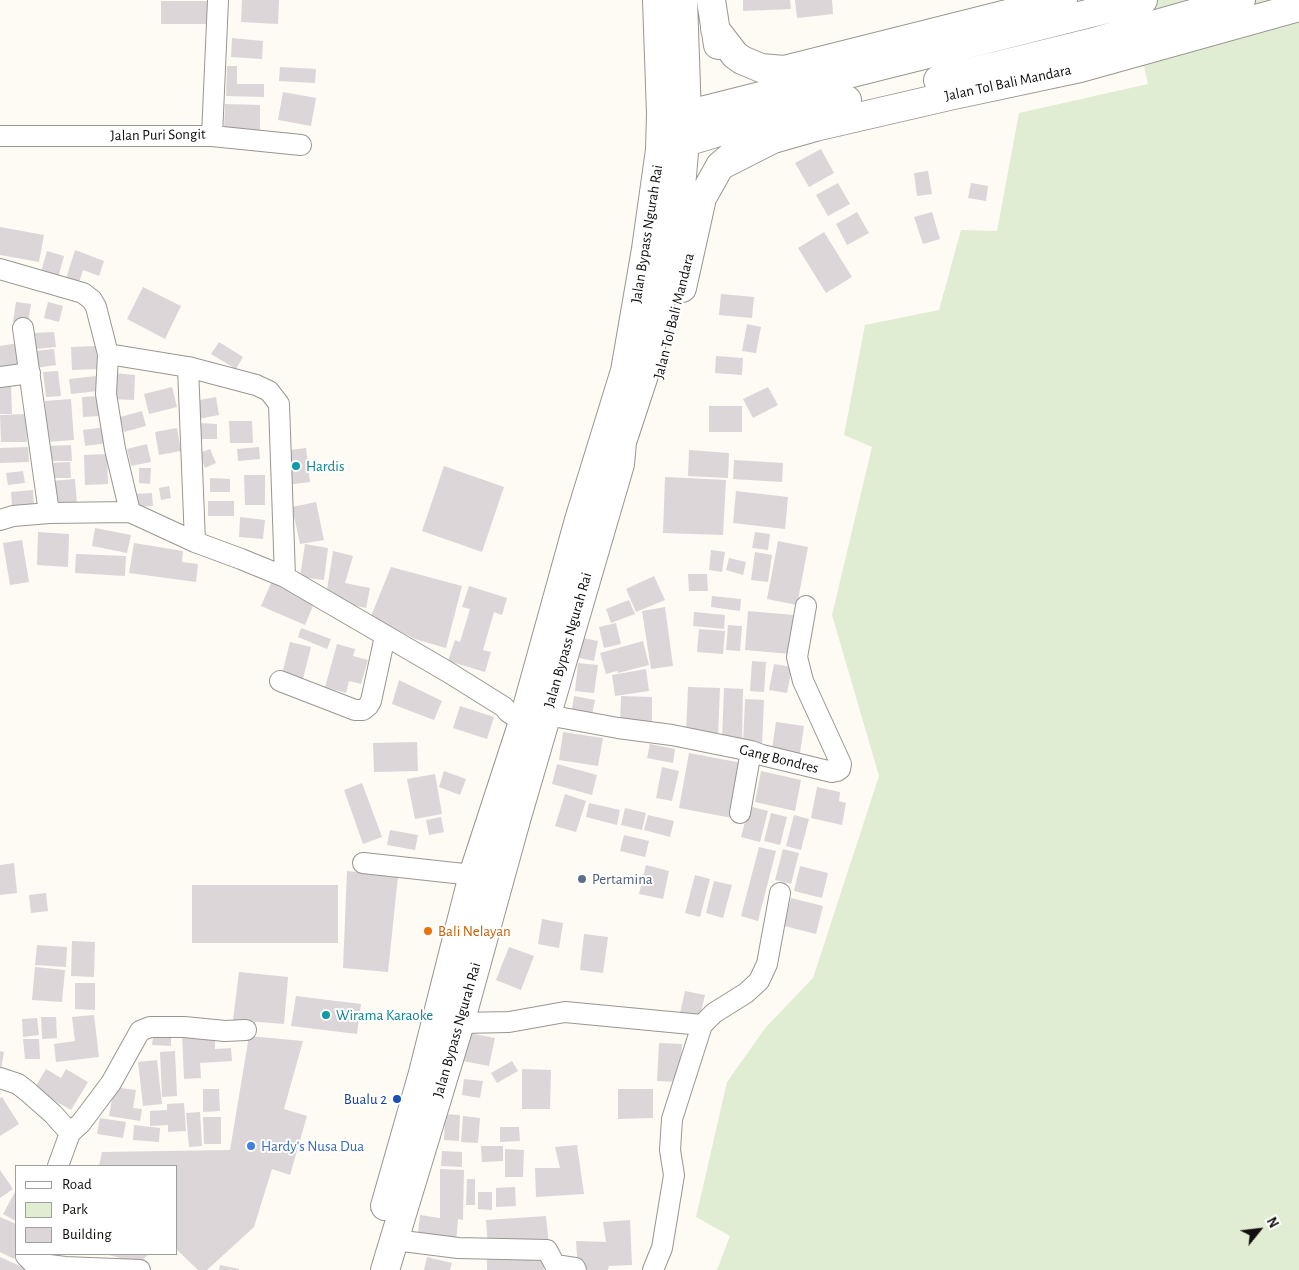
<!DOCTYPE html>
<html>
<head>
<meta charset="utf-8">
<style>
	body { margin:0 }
	#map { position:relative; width:1299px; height:1270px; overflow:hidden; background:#fdfbf4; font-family:"Alegreya Sans",sans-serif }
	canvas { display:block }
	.legend { position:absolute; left:15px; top:1165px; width:162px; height:90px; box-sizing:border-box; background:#fff; border:1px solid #9f9f9e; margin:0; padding:6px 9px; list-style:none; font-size:15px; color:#100f0d }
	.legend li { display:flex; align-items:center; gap:10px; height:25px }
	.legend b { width:25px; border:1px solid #9f9f9e }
	.north { position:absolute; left:1234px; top:1205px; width:50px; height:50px; -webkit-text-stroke:4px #fff; paint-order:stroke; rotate:61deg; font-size:14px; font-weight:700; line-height:20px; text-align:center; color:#100f0d }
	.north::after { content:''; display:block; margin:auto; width:18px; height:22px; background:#100f0d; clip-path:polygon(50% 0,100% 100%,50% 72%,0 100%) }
</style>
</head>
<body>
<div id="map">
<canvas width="1299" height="1270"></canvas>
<ul class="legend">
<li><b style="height:6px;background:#fff"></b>Road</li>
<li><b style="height:14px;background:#e1edd2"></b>Park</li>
<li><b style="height:14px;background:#ddd6d9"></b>Building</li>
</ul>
<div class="north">N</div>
</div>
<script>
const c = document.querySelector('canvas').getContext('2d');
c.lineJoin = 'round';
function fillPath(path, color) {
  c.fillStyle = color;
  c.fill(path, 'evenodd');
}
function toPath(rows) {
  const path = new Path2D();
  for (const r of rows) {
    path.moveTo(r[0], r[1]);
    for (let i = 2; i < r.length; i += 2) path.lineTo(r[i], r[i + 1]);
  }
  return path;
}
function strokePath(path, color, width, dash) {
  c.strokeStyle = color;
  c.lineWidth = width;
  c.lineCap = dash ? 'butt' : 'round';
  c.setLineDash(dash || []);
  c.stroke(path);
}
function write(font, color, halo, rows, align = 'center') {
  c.font = font + ' "Alegreya Sans",sans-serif';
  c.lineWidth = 4;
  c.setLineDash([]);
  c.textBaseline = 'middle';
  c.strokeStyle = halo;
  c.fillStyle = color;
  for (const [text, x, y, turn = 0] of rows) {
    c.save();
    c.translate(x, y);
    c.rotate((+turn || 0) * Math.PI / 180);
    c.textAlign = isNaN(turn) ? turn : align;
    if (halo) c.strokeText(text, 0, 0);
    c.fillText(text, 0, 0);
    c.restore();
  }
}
const green = toPath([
	[1129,0,1299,0,1299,1270,717,1270,730,1236,696,1217,727,1082,766,1027,813,978,879,776,832,615,872,447,844,435,865,325,939,310,961,230,997,231,1019,113,1148,84]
]);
const building = toPath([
	[242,0,279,0,278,24,241,22],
	[743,0,790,0,791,9,743,11],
	[795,0,832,0,833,14,797,18],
	[161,1,212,1,212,24,161,24],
	[232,38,263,41,262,59,231,57],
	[227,66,237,66,237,84,264,84,264,97,226,96],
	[280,67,316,69,315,83,279,81],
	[283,92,316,98,311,126,278,120],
	[225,104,260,105,260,130,224,129],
	[821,149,834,173,809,187,795,163],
	[928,171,932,194,917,196,914,173],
	[838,183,850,204,828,216,816,195],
	[971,183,988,186,986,201,968,198],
	[857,212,869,233,847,245,836,224],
	[932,212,940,239,923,244,914,217],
	[0,227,44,235,39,262,0,255],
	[824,232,852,277,826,293,798,248],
	[75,250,104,261,99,276,83,270,78,286,65,282],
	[47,251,64,256,58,278,41,272],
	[143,287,181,306,165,339,127,319],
	[721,294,754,297,752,318,719,315],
	[16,302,31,304,28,324,13,322],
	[48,302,63,306,59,322,44,318],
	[747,324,761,327,756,353,742,351],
	[54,332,56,347,36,349,34,333],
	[219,342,243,357,236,369,211,354],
	[18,343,22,363,0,368,0,346],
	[96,346,98,369,72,370,71,347],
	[54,349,56,365,36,368,34,351],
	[716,356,743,358,742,375,715,373],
	[58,371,61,396,46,397,43,372],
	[113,373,135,375,134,400,111,399],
	[96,376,98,391,71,394,69,379],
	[11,383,12,414,0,414,0,384],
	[172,387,177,407,149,414,144,394],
	[768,387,778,405,753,418,743,399],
	[99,396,101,416,83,417,82,397],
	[216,397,219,415,198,419,194,401],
	[71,399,74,440,47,442,45,401],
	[709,406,742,406,742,432,709,432],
	[142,411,146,426,124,432,120,417],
	[26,414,27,442,1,442,0,415],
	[229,421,252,421,253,443,230,443],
	[199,423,217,424,217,439,199,439],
	[106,427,108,443,85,446,83,430],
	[177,428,181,451,159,455,155,432],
	[147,444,151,462,131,466,127,449],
	[71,445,72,461,47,461,46,446],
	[28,447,29,462,0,463,0,448],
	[259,447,260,459,238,461,237,449],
	[306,448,310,482,286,485,282,451],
	[210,449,216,463,205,468,199,453],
	[689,450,729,453,728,478,688,476],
	[107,454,108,484,85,485,84,455],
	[734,460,783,463,782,482,733,479],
	[70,462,71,478,48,478,47,463],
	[444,466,504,487,482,552,422,531],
	[139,468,151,468,150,484,139,483],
	[23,471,25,483,8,485,6,473],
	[244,475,265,475,265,505,245,505],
	[665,477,726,480,723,535,663,533],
	[210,478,230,479,230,492,210,492],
	[75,479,77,504,53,506,51,481],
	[169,486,171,498,161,500,159,488],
	[33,490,34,505,12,507,11,492],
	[736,491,788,497,785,529,733,523],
	[152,493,153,506,136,507,135,494],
	[208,501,234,501,234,516,208,516],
	[316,502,324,540,300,544,292,507],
	[240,517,265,520,263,539,239,537],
	[95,528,131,535,127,553,92,546],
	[38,532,69,534,68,567,37,565],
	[755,532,770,534,768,550,752,548],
	[22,540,29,582,10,585,3,543],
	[778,541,808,547,797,605,767,599],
	[134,543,183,551,182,562,198,564,196,582,129,573],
	[305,544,328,548,324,580,300,577],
	[711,550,725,552,722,572,709,570],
	[333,551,353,556,345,583,370,588,366,608,334,601,327,590],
	[755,552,772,555,768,582,751,580],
	[76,554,126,556,125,576,75,573],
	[729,558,746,562,743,575,726,570],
	[391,567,462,586,446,648,415,639,371,616],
	[688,574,707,574,708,591,689,591],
	[654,576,665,600,636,612,626,589],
	[271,583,315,601,305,625,261,606],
	[469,586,507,598,502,615,494,612,483,650,491,652,485,672,448,661,455,640,460,642,470,609,462,607],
	[712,596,741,599,740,611,711,607],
	[629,600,635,614,611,623,606,609],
	[665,607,673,666,651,669,642,611],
	[748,611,794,615,790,654,745,650],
	[694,612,725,615,724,629,693,626],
	[616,623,621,644,604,648,599,627],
	[728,625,742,626,740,651,726,650],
	[301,628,331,639,327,649,298,637],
	[699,629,725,631,723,654,697,652],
	[583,638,598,641,594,661,579,658],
	[643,641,649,665,618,673,617,671,606,674,600,653],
	[290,642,311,647,302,683,281,678],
	[337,644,355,649,353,656,368,660,361,684,349,681,346,693,325,687],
	[752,661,766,662,764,692,750,691],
	[578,663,598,665,594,693,575,691],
	[774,664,792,667,787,693,769,690],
	[646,669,649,691,615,696,612,675],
	[399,680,442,701,434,720,392,704],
	[688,687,720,688,718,736,686,734],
	[724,688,743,689,742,740,722,739],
	[574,696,595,700,591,719,571,715],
	[621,696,652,697,652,726,620,725],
	[745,699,764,700,762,746,743,745],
	[460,706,494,717,487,739,453,728],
	[776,722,804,726,799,760,771,755],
	[563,732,603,738,598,766,559,760],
	[417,742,418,771,374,772,373,743],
	[650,744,675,749,673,763,647,758],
	[689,753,742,763,732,818,679,808],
	[557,764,597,775,592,795,552,784],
	[662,767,679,771,672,801,656,798],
	[444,771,466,779,460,795,439,787],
	[761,771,801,780,795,811,755,802],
	[435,774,442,814,415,819,407,779],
	[362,783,382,837,363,844,344,790],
	[817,787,840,792,839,801,846,803,842,825,811,818],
	[565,794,586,801,576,832,555,826],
	[589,803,620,810,617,825,586,817],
	[749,806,768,811,760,842,741,837],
	[625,808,646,813,642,830,621,825],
	[771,813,787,817,780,845,764,841],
	[648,815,674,821,670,837,644,830],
	[794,815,809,819,801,850,786,846],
	[441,817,444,832,429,835,426,820],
	[390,830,418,835,415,850,387,845],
	[624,835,649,841,645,857,620,851],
	[759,847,776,851,758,921,741,916],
	[783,849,799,853,791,884,775,880],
	[14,863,17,893,0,895,0,865],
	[646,865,669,871,663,899,639,894],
	[800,866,828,873,822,898,794,891],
	[347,871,398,876,388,972,343,968],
	[695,875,710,879,700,917,685,913],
	[714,881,732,885,723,918,706,913],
	[192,885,338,885,338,943,192,943],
	[46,893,48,911,31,913,29,895],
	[791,898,823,906,816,934,784,926],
	[542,919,563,923,559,948,538,944],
	[584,934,608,937,603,973,580,970],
	[72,941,95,942,94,977,71,976],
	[37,945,67,947,66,967,35,965],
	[509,947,534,956,521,990,496,980],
	[35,967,65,970,62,1002,32,1000],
	[239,972,288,977,284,1024,233,1020],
	[75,983,95,983,95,1010,75,1009],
	[685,991,705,995,699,1021,679,1017],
	[296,996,361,1004,357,1034,291,1026],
	[94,1015,99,1057,56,1062,54,1044,75,1041,72,1017],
	[41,1017,56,1017,57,1038,42,1039],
	[37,1018,39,1035,23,1037,22,1019],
	[182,1033,215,1036,215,1049,231,1048,232,1061,200,1063,201,1078,184,1079],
	[469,1033,495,1038,489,1066,463,1061],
	[249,1036,303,1041,284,1109,307,1116,290,1175,272,1169,254,1227,207,1270,198,1270,176,1249,176,1166,99,1166,102,1152,230,1150],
	[153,1037,171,1038,171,1046,152,1045],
	[23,1039,39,1039,40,1059,25,1059],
	[659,1043,682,1044,680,1082,657,1081],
	[0,1051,4,1052,1,1070,0,1070],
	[175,1051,177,1096,162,1097,160,1052],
	[157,1060,162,1104,143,1106,138,1062],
	[512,1061,518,1071,497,1083,491,1073],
	[46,1069,61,1078,66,1069,88,1082,71,1110,34,1089],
	[522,1069,551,1070,550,1109,522,1109],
	[464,1079,483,1081,480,1098,462,1095],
	[114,1087,136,1090,133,1108,142,1109,140,1121,109,1116],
	[203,1089,219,1089,220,1111,203,1112],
	[618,1089,653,1089,653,1118,618,1119],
	[2,1097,19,1124,0,1136,0,1098],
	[184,1103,186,1131,168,1132,168,1125,150,1126,150,1111,167,1110,167,1104],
	[200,1112,202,1146,189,1147,186,1113],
	[445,1114,460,1115,459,1141,444,1140],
	[463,1116,480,1118,478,1143,461,1142],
	[203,1117,221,1117,221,1144,204,1144],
	[100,1118,126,1122,123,1138,97,1134],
	[134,1125,160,1128,159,1142,133,1140],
	[500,1127,519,1127,520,1141,500,1142],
	[577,1145,584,1194,536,1197,535,1168,560,1168,555,1147],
	[481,1146,503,1146,503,1161,482,1162],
	[505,1149,524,1150,523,1177,505,1177],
	[442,1151,462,1152,462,1167,441,1166],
	[440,1169,464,1170,463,1220,458,1219,456,1243,417,1241,420,1215,440,1218],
	[0,1170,13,1189,0,1198],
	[467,1179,475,1179,475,1205,466,1205],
	[515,1187,516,1206,496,1207,496,1188],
	[16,1190,16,1221,3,1214],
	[478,1192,492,1192,492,1210,478,1209],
	[546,1216,549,1245,488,1246,486,1220],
	[0,1217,16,1224,16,1254,14,1259,0,1252],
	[630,1220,632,1265,609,1266,608,1270,578,1270,576,1241,606,1242,603,1222],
	[543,1252,544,1270,487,1270,487,1257],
	[105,1254,149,1254,139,1263],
	[0,1257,29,1270,0,1270],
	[427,1257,452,1263,450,1270,424,1270],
	[220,1265,239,1269,239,1270,219,1270]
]);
const street = toPath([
	[0,136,212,136,218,0],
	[212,136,301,145],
	[0,269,83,293,92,300,96,307,108,354,106,394,115,449,130,512],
	[23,328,49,513],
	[108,354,188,367,256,385,269,391,279,404,285,577],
	[188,367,195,542],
	[0,377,30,373],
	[0,520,13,516,49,513,130,512,195,542,241,559,285,577,448,672,504,707,508,712,523,722],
	[280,681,355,710,363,710,368,706,371,701,385,636],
	[547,715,618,728,672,735,751,751,762,755,832,772,837,771,840,769,841,764,803,681,797,657,806,606],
	[740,813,751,751],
	[363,863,473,875],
	[460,1023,509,1022,565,1012,702,1025],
	[0,1078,18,1084,27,1091,53,1114,70,1133],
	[58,1166,70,1133,81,1123,111,1083,140,1031,150,1027,184,1027,225,1031,246,1030],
	[395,1240,458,1248,547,1250,555,1265,575,1268,576,1270],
	[27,1254,26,1256,33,1263,65,1267,140,1270],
	[653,1270,662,1248,674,1175,670,1150,672,1119,702,1025,714,1013,746,993,759,981,767,964,780,893]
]);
const highway = toPath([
	[711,0,718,45],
	[715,29,735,55,742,60,761,68,784,70,1063,0],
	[938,80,1097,41,1241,0],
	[669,119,1143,0],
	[669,147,719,132,847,100],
	[720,166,773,139,815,127,949,96,1080,68,1299,7],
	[682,288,702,198,720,166,734,154],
	[385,1206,423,1073,473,875,523,722,579,520,625,371,646,249,660,150,661,114,657,0],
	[385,1270,460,1023,516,820,620,464,622,442,647,366,672,248,682,176,687,116,683,0]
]);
const markers = [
	[296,466,5,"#0f9aa8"],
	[582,879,5,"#5c6f8a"],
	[428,931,5,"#e8710a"],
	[326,1015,5,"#0f9aa8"],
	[397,1099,5,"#1a4fb4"],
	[251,1146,5,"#3f7fe0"]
];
const streetNames = [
	["Jalan Tol Bali Mandara",1008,83,-12],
	["Jalan Puri Songit",158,135,-1],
	["Jalan Bypass Ngurah Rai",647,234,-81],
	["Jalan Tol Bali Mandara",674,316,-76],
	["Jalan Bypass Ngurah Rai",568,640,-74],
	["Gang Bondres",779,759,14],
	["Jalan Bypass Ngurah Rai",457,1030,-74]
];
const cultureNames = [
	["Hardis",306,466],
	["Wirama Karaoke",336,1015]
];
const serviceNames = [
	["Pertamina",592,879]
];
const foodNames = [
	["Bali Nelayan",438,931]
];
const transitNames = [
	["Bualu 2",387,1099]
];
const shopNames = [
	["Hardy's Nusa Dua",261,1146]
];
fillPath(green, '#e1edd2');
fillPath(building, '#ddd6d9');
strokePath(street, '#999691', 22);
strokePath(highway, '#999691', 30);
strokePath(street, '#fff', 20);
strokePath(highway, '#fff', 28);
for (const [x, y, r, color] of markers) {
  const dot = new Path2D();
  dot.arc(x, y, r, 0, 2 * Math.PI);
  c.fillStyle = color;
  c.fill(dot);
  strokePath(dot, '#fff', 2);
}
write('15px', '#100f0d', '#fff', streetNames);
write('15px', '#0d838f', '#fff', cultureNames, 'left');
write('15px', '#4e5e75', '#fff', serviceNames, 'left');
write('15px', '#c56008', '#fff', foodNames, 'left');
write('15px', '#164399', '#fff', transitNames, 'right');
write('15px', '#366cbe', '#fff', shopNames, 'left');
</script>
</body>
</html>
